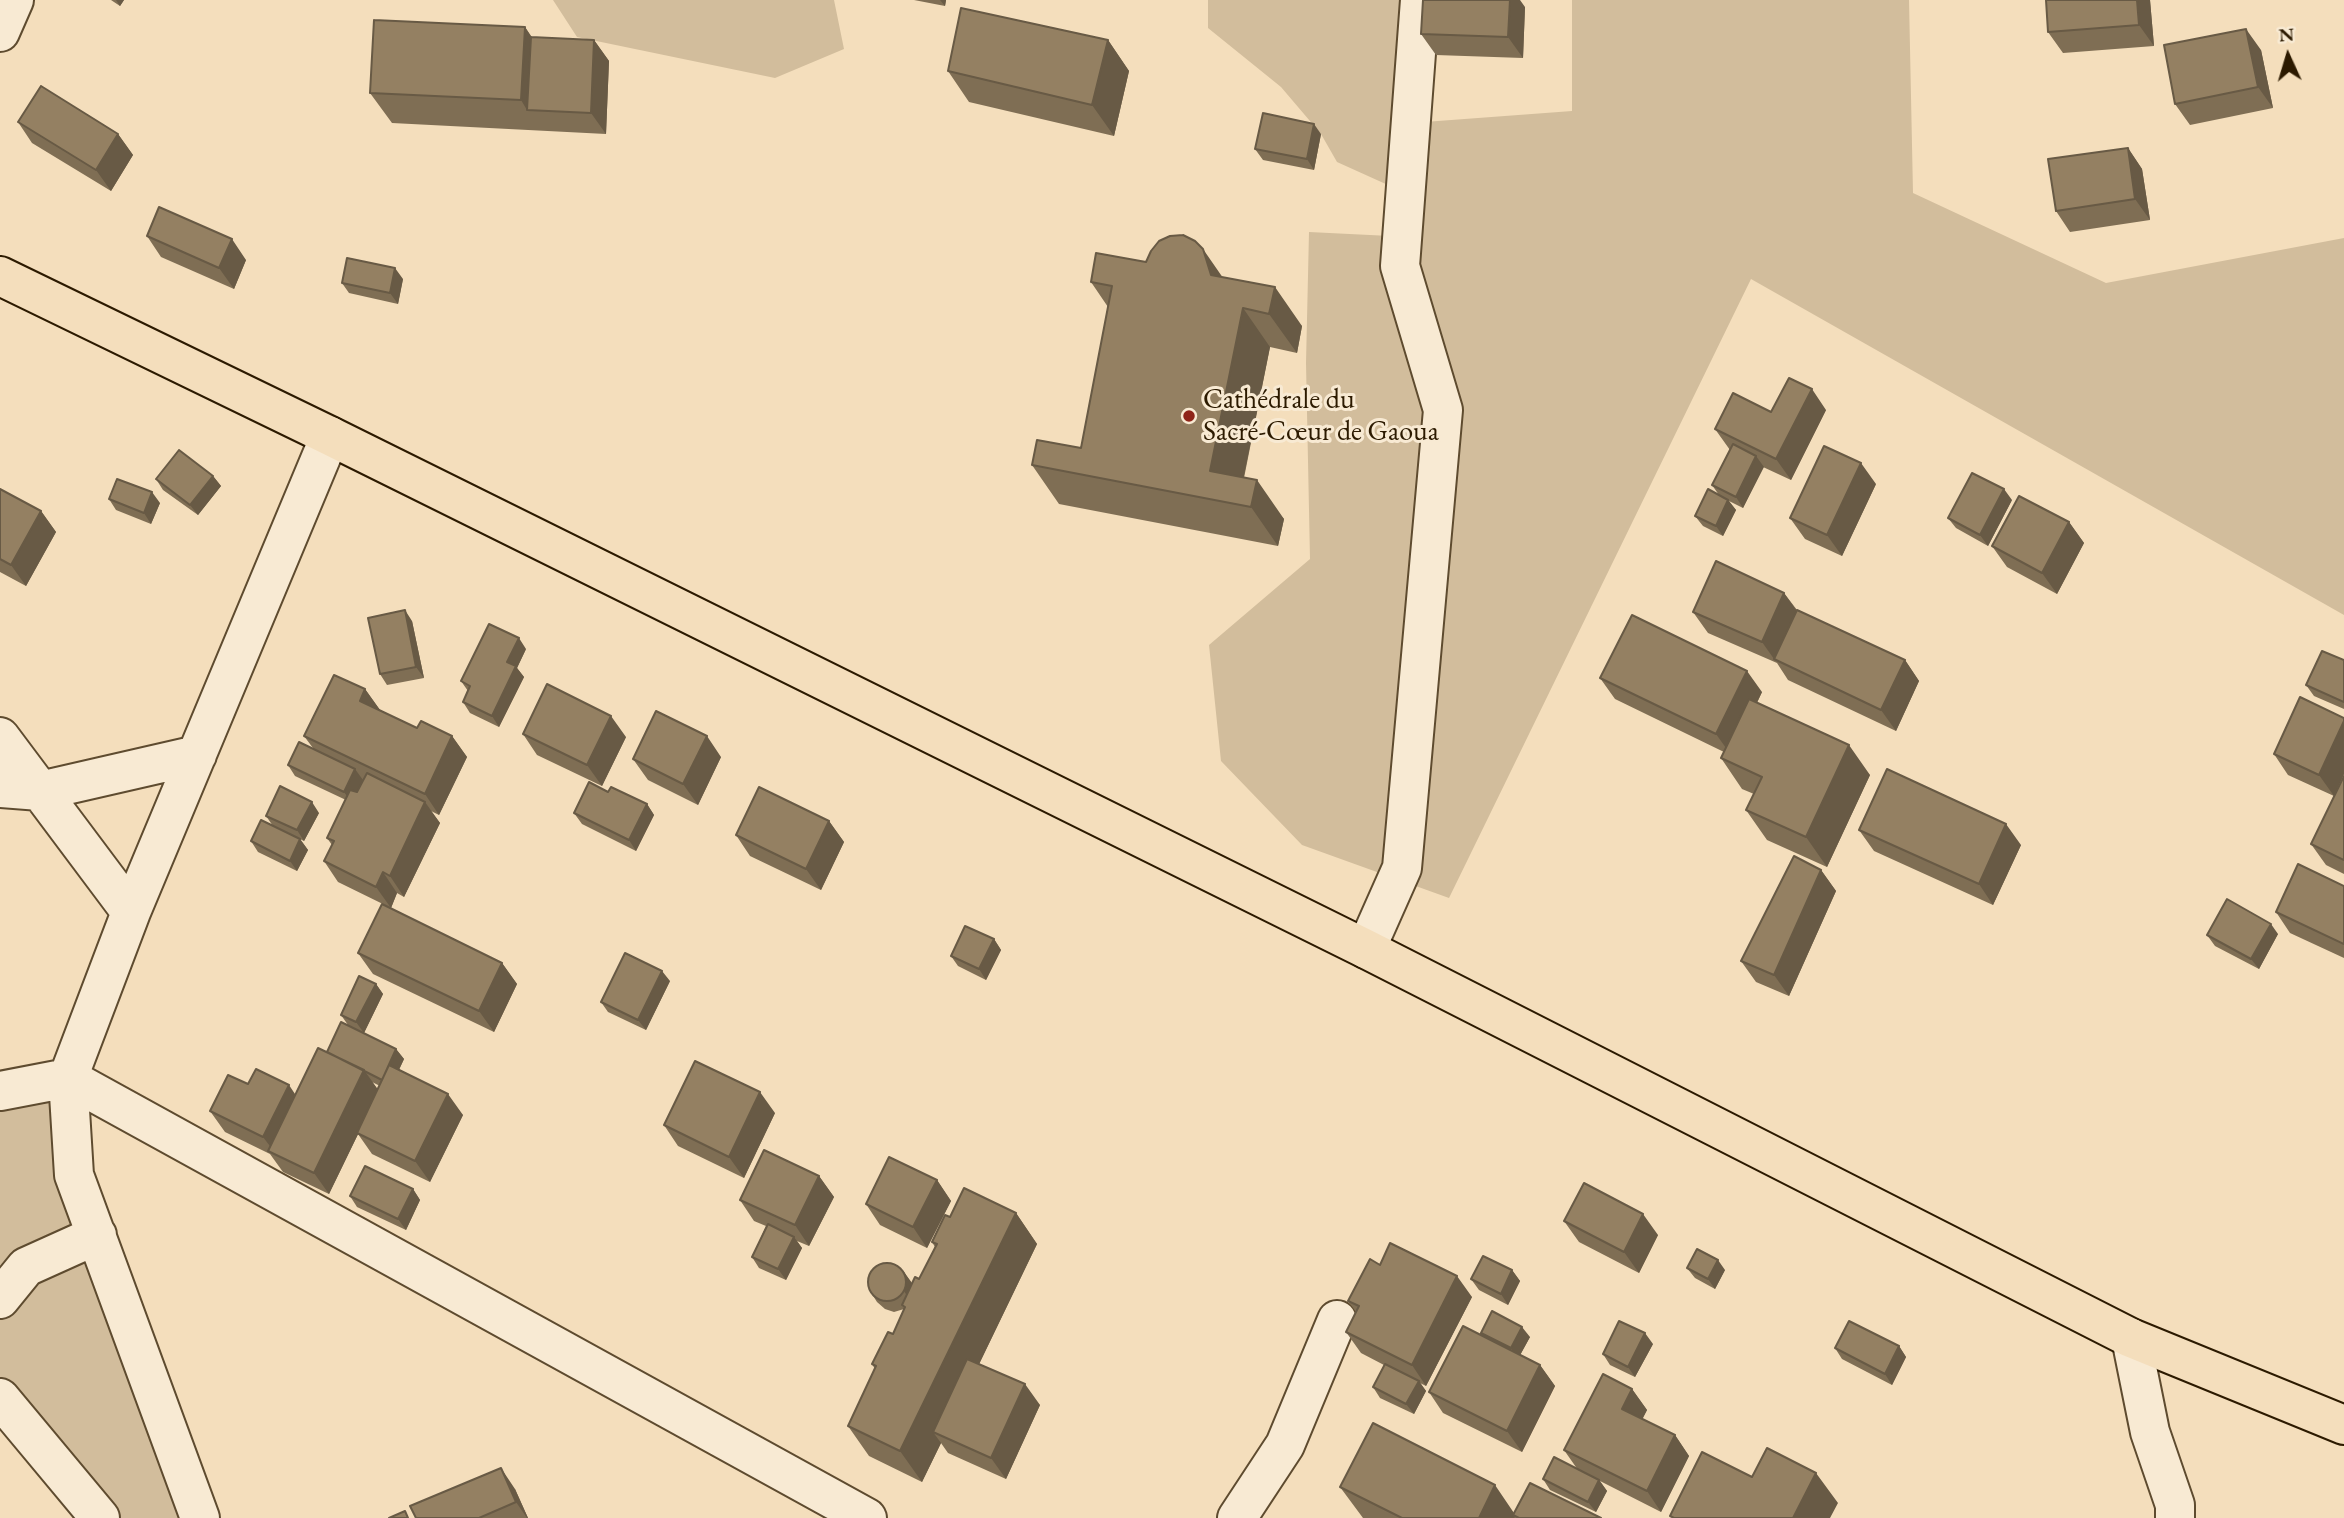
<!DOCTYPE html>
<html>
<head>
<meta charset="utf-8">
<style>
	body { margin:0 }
	#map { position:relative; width:2344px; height:1518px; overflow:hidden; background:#f4debc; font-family:"EB Garamond",serif }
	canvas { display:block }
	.north { position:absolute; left:2253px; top:21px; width:70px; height:70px; -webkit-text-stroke:5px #f8ead3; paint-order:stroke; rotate:356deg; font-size:19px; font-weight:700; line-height:28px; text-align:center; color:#2c1a00 }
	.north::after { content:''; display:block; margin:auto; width:24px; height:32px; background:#2c1a00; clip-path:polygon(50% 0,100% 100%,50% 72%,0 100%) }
</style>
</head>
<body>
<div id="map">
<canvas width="2344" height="1518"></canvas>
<div class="north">N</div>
</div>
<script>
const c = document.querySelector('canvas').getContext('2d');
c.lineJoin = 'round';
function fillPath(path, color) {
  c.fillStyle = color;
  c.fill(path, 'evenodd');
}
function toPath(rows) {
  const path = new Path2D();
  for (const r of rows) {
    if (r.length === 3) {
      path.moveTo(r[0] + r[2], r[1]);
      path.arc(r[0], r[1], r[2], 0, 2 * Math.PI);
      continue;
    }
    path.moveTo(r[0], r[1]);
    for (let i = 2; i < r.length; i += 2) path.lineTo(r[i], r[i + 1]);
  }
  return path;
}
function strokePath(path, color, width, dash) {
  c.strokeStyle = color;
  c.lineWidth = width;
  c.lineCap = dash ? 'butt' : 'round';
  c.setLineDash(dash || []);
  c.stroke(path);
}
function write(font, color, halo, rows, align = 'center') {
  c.font = font + ' "EB Garamond",serif';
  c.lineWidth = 6;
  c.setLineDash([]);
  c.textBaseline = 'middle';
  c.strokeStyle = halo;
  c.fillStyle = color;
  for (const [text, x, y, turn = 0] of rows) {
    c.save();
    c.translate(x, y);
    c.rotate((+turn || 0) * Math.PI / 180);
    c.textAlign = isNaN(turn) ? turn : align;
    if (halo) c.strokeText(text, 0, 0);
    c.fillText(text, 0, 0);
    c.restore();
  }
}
const green = toPath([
	[553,0,834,0,844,49,775,78,577,37],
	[1208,0,1420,0,1411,123,1572,111,1572,0,1909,0,1913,193,2106,283,2344,238,2344,615,1751,279,1449,898,1302,845,1221,761,1209,645,1310,559,1306,363,1309,232,1390,236,1399,190,1337,162,1321,134,1281,87,1208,28],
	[68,1078,74,1175,200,1518,107,1518,0,1384,0,1109]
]);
const minor = toPath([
	[0,32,14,0],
	[0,737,131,912],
	[0,788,40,791,197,755],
	[1366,949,1402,868,1443,410,1400,266,1420,0],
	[0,1091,68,1078,867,1518],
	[0,1299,26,1267,97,1235],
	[2131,1338,2150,1432,2175,1505,2175,1518],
	[0,1398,100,1518],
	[200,1518,74,1175,68,1078,131,912,330,436],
	[1237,1518,1285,1445,1337,1320]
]);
const major = toPath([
	[0,276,330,436,1366,949,2131,1338,2344,1425]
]);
const wall = toPath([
	[111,0,124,0,120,6],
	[914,0,946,0,945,6],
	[2046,0,2150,0,2154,46,2063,53,2048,32],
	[1525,7,1523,58,1436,55,1421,34],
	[525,27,531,37,594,40,609,61,606,134,392,123,370,93],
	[1108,40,1129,71,1114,136,969,102,948,71],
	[2261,50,2273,108,2190,125,2175,104],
	[18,122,118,134,133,155,111,191,32,143],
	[1321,134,1314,170,1263,160,1255,149],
	[2128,148,2142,169,2150,220,2070,232,2056,211],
	[147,236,246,260,234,289,161,257],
	[1222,277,1302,326,1297,353,1270,347,1244,478,1284,519,1278,546,1059,504,1032,465,1081,448,1108,307,1091,282],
	[403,279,398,304,349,293,342,283],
	[1826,410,1791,480,1763,467,1743,508,1729,501,1736,510,1723,536,1703,526,1695,516,1719,495,1712,485,1730,450,1715,429,1771,412],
	[213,476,221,486,198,515,163,490,156,479],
	[1876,484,1842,556,1805,539,1790,518],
	[0,489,41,511,56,532,26,586,0,572],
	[109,499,160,503,151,524,116,510],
	[2012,500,1988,546,1956,528,1948,518],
	[2069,522,2084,543,2057,594,2007,567,1992,546],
	[1784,593,1797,610,1905,660,1919,681,1896,731,1788,680,1777,663,1708,633,1693,612],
	[412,621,424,678,387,685,380,674],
	[526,649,517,668,524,677,499,727,470,713,463,702,468,691,461,681],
	[2344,660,2344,709,2314,696,2306,685],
	[1600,678,1762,692,1757,703,1870,775,1827,867,1767,840,1746,810,1754,794,1742,789,1721,758,1724,752,1615,699],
	[365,689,380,710,417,728,452,736,467,757,439,815,431,811,440,823,404,897,397,893,391,908,338,882,324,861,332,845,327,838,346,800,295,776,288,765,313,748,304,736],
	[2344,718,2344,774,2334,796,2288,775,2274,754],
	[523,734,626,737,602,786,537,755],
	[721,757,698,805,648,780,633,759],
	[2344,776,2344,874,2326,865,2311,844],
	[608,792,647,804,654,815,636,851,582,824,574,813],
	[319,813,304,841,296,837,300,839,308,850,297,871,258,852,251,841,273,826,266,816],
	[829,821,844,842,821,890,750,856,736,835],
	[1859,830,2021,845,1993,905,1874,851],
	[1821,870,1836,891,1789,996,1756,982,1741,961],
	[2344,886,2344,958,2290,933,2276,912],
	[2278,934,2259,969,2215,946,2207,935],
	[994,939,1001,950,986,980,958,966,951,956],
	[358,953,502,963,517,984,494,1032,373,974],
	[670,981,646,1030,608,1012,601,1002],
	[376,984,383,994,364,1033,396,1049,404,1059,399,1070,463,1115,430,1182,372,1154,358,1134,329,1194,283,1172,270,1154,225,1132,210,1111,248,1084,295,1095,327,1052,348,1025,341,1015],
	[372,1082,380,1086,378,1090],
	[775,1113,744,1178,678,1146,664,1125],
	[819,1176,834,1197,809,1246,797,1241,802,1248,786,1280,759,1268,752,1257,766,1226,754,1221,740,1200],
	[937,1180,951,1201,927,1248,880,1225,866,1204],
	[413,1189,420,1200,406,1230,357,1207,350,1196],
	[1016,1213,1037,1244,979,1364,1040,1405,1006,1479,948,1453,941,1443,922,1482,869,1456,848,1426,875,1369,872,1364,893,1334,904,1309,894,1312,885,1309,877,1302,870,1291,904,1272,912,1284,919,1279,935,1247,932,1242,950,1217],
	[1564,1221,1658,1235,1639,1273,1579,1242],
	[1380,1265,1472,1297,1426,1386,1420,1383,1426,1391,1414,1414,1380,1398,1373,1387,1384,1365,1361,1353,1346,1332,1356,1312,1348,1301],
	[1687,1268,1725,1270,1715,1289,1695,1278],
	[1512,1270,1520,1281,1508,1305,1479,1290,1471,1279],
	[1481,1333,1530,1337,1520,1355,1540,1365,1555,1386,1522,1452,1443,1413,1429,1392,1483,1336],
	[1653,1344,1635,1377,1610,1365,1603,1354],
	[1899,1346,1906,1357,1892,1385,1842,1359,1835,1348],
	[1632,1389,1647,1410,1642,1419,1675,1435,1689,1456,1661,1512,1600,1481,1607,1491,1596,1512,1550,1490,1543,1479,1578,1470,1564,1450],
	[1340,1487,1514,1513,1601,1518,1363,1518],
	[515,1489,528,1518,416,1518]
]);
const shadedWall = toPath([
	[116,0,124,0,120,6],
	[940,0,946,0,945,6],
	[1510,0,1520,0,1525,7,1523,58,1508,37],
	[2137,0,2150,0,2154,46,2139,25],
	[525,27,546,58,527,110,521,100],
	[2246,29,2261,50,2273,108,2258,87],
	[594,40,609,61,606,134,591,113],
	[1108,40,1129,71,1114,136,1092,105],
	[1314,124,1321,134,1314,170,1307,159],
	[118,134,133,155,111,191,96,170],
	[2128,148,2142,169,2150,220,2135,199],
	[232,239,246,260,234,289,219,268],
	[1203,249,1230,288,1211,275],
	[395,268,403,279,398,304,390,293],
	[1275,287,1302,326,1297,353,1269,314],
	[1243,308,1270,347,1238,505,1210,471],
	[1812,389,1826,410,1791,480,1776,459],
	[1756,456,1764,467,1743,508,1736,497],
	[1861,463,1876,484,1842,556,1827,535],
	[213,476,221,486,198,515,190,505],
	[1257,480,1284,519,1278,546,1251,507],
	[2004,489,2012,500,1988,546,1980,535],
	[152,492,160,503,151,524,144,513],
	[1728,500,1736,510,1723,536,1716,526],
	[41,511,56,532,26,586,11,565],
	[2069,522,2084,543,2057,594,2042,573],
	[1784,593,1799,614,1774,659,1762,642],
	[405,610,412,621,424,678,416,667],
	[519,638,526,649,517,668,524,677,499,727,492,716,507,662],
	[1905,660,1919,681,1896,731,1881,710],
	[1747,671,1762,692,1731,755,1716,734],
	[365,689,380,710,360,701],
	[611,716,626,737,602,786,587,765],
	[2344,721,2344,774,2334,796,2319,775],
	[452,736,467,757,439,815,425,794],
	[707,736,721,757,698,805,683,784],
	[1849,745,1870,775,1827,867,1806,837],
	[355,769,363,780,352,803,344,792],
	[312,802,319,813,304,841,297,830],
	[425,802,440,823,404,897,390,876],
	[647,804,654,815,636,851,629,840],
	[829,821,844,842,821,890,806,869],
	[2006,824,2021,845,1993,905,1979,884],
	[300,839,308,850,297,871,290,861],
	[1821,870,1836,891,1789,996,1774,975],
	[383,872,397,893,391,908,376,887],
	[2271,924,2278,934,2259,969,2251,959],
	[994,939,1001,950,986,980,979,969],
	[502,963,517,984,494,1032,479,1011],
	[662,971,670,981,646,1030,638,1020],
	[376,984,383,994,364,1033,356,1022],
	[396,1049,404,1059,389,1090,382,1080],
	[364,1070,379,1091,329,1194,314,1173],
	[289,1085,303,1106,276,1154,263,1137],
	[760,1092,775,1113,744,1178,729,1157],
	[448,1094,463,1115,430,1182,415,1161],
	[819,1176,834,1197,809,1246,795,1225],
	[937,1180,951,1201,927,1248,913,1227],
	[413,1189,420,1200,406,1230,398,1219],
	[1016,1213,1037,1244,944,1437,933,1432,941,1443,922,1482,900,1451],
	[1643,1214,1658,1235,1639,1273,1624,1252],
	[794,1237,802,1248,786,1280,778,1269],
	[1718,1260,1725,1270,1715,1289,1708,1279],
	[1512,1270,1520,1281,1508,1305,1501,1294],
	[904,1272,912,1283,914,1293,911,1302,904,1291],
	[1457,1276,1472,1297,1426,1386,1412,1365],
	[1522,1327,1530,1337,1518,1359,1511,1348],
	[1645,1333,1653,1344,1635,1377,1628,1367],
	[1899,1346,1906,1357,1892,1385,1885,1374],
	[1540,1365,1555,1386,1522,1452,1507,1431],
	[1419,1381,1426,1391,1414,1414,1406,1404],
	[1025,1384,1040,1405,1006,1479,991,1458],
	[1632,1389,1647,1410,1637,1430,1622,1409],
	[1675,1435,1689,1456,1661,1512,1647,1491],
	[501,1468,515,1489,528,1518,527,1518,516,1502],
	[1816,1473,1838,1503,1830,1518,1793,1518],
	[1599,1480,1607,1491,1596,1512,1588,1502],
	[1495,1485,1516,1516,1513,1515,1515,1518,1479,1518]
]);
const building = toPath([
	[1423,0,1510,0,1508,37,1421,34,1423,0],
	[2046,0,2137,0,2139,25,2048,32,2046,0],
	[961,8,1108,40,1092,105,948,71,961,8],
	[374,20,525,27,521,100,370,93,374,20],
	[2246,29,2258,87,2175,104,2164,45,2246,29],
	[531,37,594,40,591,113,527,110,531,37],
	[41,86,118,134,96,170,18,122,41,86],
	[1263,113,1314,124,1307,159,1255,149,1263,113],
	[2128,148,2135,199,2056,211,2048,159,2128,148],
	[159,207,232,239,219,268,147,236,159,207],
	[1183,235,1195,241,1203,249,1211,275,1275,287,1269,314,1243,308,1210,471,1257,480,1251,507,1032,465,1037,440,1081,448,1112,286,1091,282,1096,253,1146,262,1151,251,1159,241,1170,236,1183,235],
	[347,258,395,268,390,293,342,283,347,258],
	[1789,378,1812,389,1776,459,1715,429,1733,393,1771,412,1789,378],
	[1733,444,1756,456,1736,497,1712,485,1733,444],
	[1824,446,1861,463,1827,535,1790,518,1824,446],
	[179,450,213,476,190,505,156,479,179,450],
	[1972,473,2004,489,1980,535,1948,518,1972,473],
	[117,479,152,492,144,513,109,499,117,479],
	[0,489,41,511,11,565,0,559,0,489],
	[1708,489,1728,500,1716,526,1695,516,1708,489],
	[2019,496,2069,522,2042,573,1992,546,2019,496],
	[1716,561,1784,593,1762,642,1693,612,1716,561],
	[405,610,416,667,380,674,368,618,405,610],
	[1797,610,1905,660,1881,710,1774,659,1797,610],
	[1632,615,1747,671,1716,734,1600,678,1632,615],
	[489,624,519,638,507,662,516,666,492,716,463,702,470,686,461,681,489,624],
	[2322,651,2344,660,2344,702,2306,685,2322,651],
	[334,675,365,689,360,701,417,728,421,721,452,736,425,794,304,736,334,675],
	[547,684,611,716,587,765,523,734,547,684],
	[2300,697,2344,718,2344,721,2319,775,2274,754,2300,697],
	[1749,699,1849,745,1806,837,1746,810,1762,777,1721,758,1749,699],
	[656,711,707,736,683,784,633,759,656,711],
	[299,742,355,769,344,792,288,765,299,742],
	[1887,769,2006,824,1979,884,1859,830,1887,769],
	[367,773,425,802,390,876,383,872,376,887,324,861,334,841,327,838,350,790,357,792,367,773],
	[2344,776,2344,860,2311,844,2344,776],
	[589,782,608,792,611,787,647,804,629,840,574,813,589,782],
	[280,786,312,802,297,830,266,816,280,786],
	[759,787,829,821,806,869,736,835,759,787],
	[261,820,300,839,290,861,251,841,261,820],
	[1794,856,1821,870,1774,975,1741,961,1794,856],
	[2298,864,2344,886,2344,944,2276,912,2298,864],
	[2227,899,2271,924,2251,959,2207,935,2227,899],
	[382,904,502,963,479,1011,358,953,382,904],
	[965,926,994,939,979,969,951,956,965,926],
	[625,953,662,971,638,1020,601,1002,625,953],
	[359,976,376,984,356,1022,341,1015,359,976],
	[341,1022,396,1049,382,1080,327,1052,341,1022],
	[318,1048,364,1070,314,1173,268,1151,318,1048],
	[695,1061,760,1092,729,1157,664,1125,695,1061],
	[389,1065,448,1094,415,1161,357,1133,389,1065],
	[256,1069,289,1085,263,1137,210,1111,228,1075,248,1084,256,1069],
	[764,1150,819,1176,795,1225,740,1200,764,1150],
	[889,1157,937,1180,913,1227,866,1204,889,1157],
	[365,1166,413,1189,398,1219,350,1196,365,1166],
	[1584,1183,1643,1214,1624,1252,1564,1221,1584,1183],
	[964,1188,1016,1213,900,1451,848,1426,876,1366,872,1364,888,1332,893,1334,905,1307,902,1305,915,1277,919,1279,937,1244,932,1242,945,1215,950,1217,964,1188],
	[768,1224,794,1237,778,1269,752,1257,768,1224],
	[1390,1243,1457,1276,1412,1365,1346,1332,1359,1306,1348,1301,1370,1259,1380,1265,1390,1243],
	[1697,1249,1718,1260,1708,1279,1687,1268,1697,1249],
	[1483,1256,1512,1270,1501,1294,1471,1279,1483,1256],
	[887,1282,19],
	[1492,1311,1522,1327,1511,1348,1481,1333,1492,1311],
	[1619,1321,1645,1333,1628,1367,1603,1354,1619,1321],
	[1849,1321,1899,1346,1885,1374,1835,1348,1849,1321],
	[1463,1326,1540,1365,1507,1431,1429,1392,1463,1326],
	[967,1359,1025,1384,991,1458,933,1432,967,1359],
	[1385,1364,1419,1381,1406,1404,1373,1387,1385,1364],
	[1603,1374,1632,1389,1622,1409,1675,1435,1647,1491,1564,1450,1603,1374],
	[1373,1423,1495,1485,1479,1518,1402,1518,1340,1487,1373,1423],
	[1767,1448,1816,1473,1793,1518,1674,1518,1670,1516,1702,1452,1752,1477,1767,1448],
	[1554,1457,1599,1480,1588,1502,1543,1479,1554,1457],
	[501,1468,516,1502,479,1518,416,1518,410,1506,501,1468],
	[1530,1483,1601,1518,1519,1518,1513,1515,1530,1483],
	[405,1511,408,1518,389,1518,405,1511]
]);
const markers = [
	[1189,416,7,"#8f2418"]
];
const poiNames = [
	["Cathédrale du",1203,400],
	["Sacré-Cœur de Gaoua",1203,432]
];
fillPath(green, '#d2bd9c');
strokePath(minor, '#5e4b2f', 42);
strokePath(major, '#2c1a00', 42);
strokePath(minor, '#f8ead3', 38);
strokePath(major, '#f4debc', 38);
fillPath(wall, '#7f6e54');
fillPath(shadedWall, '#685a45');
fillPath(building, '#948062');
strokePath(building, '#685a45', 2);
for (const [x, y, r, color] of markers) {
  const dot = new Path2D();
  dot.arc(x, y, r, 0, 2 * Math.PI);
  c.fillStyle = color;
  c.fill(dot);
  strokePath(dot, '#f8ead3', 2.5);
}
write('28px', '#2c1a00', '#f8ead3', poiNames, 'left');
</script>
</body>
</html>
